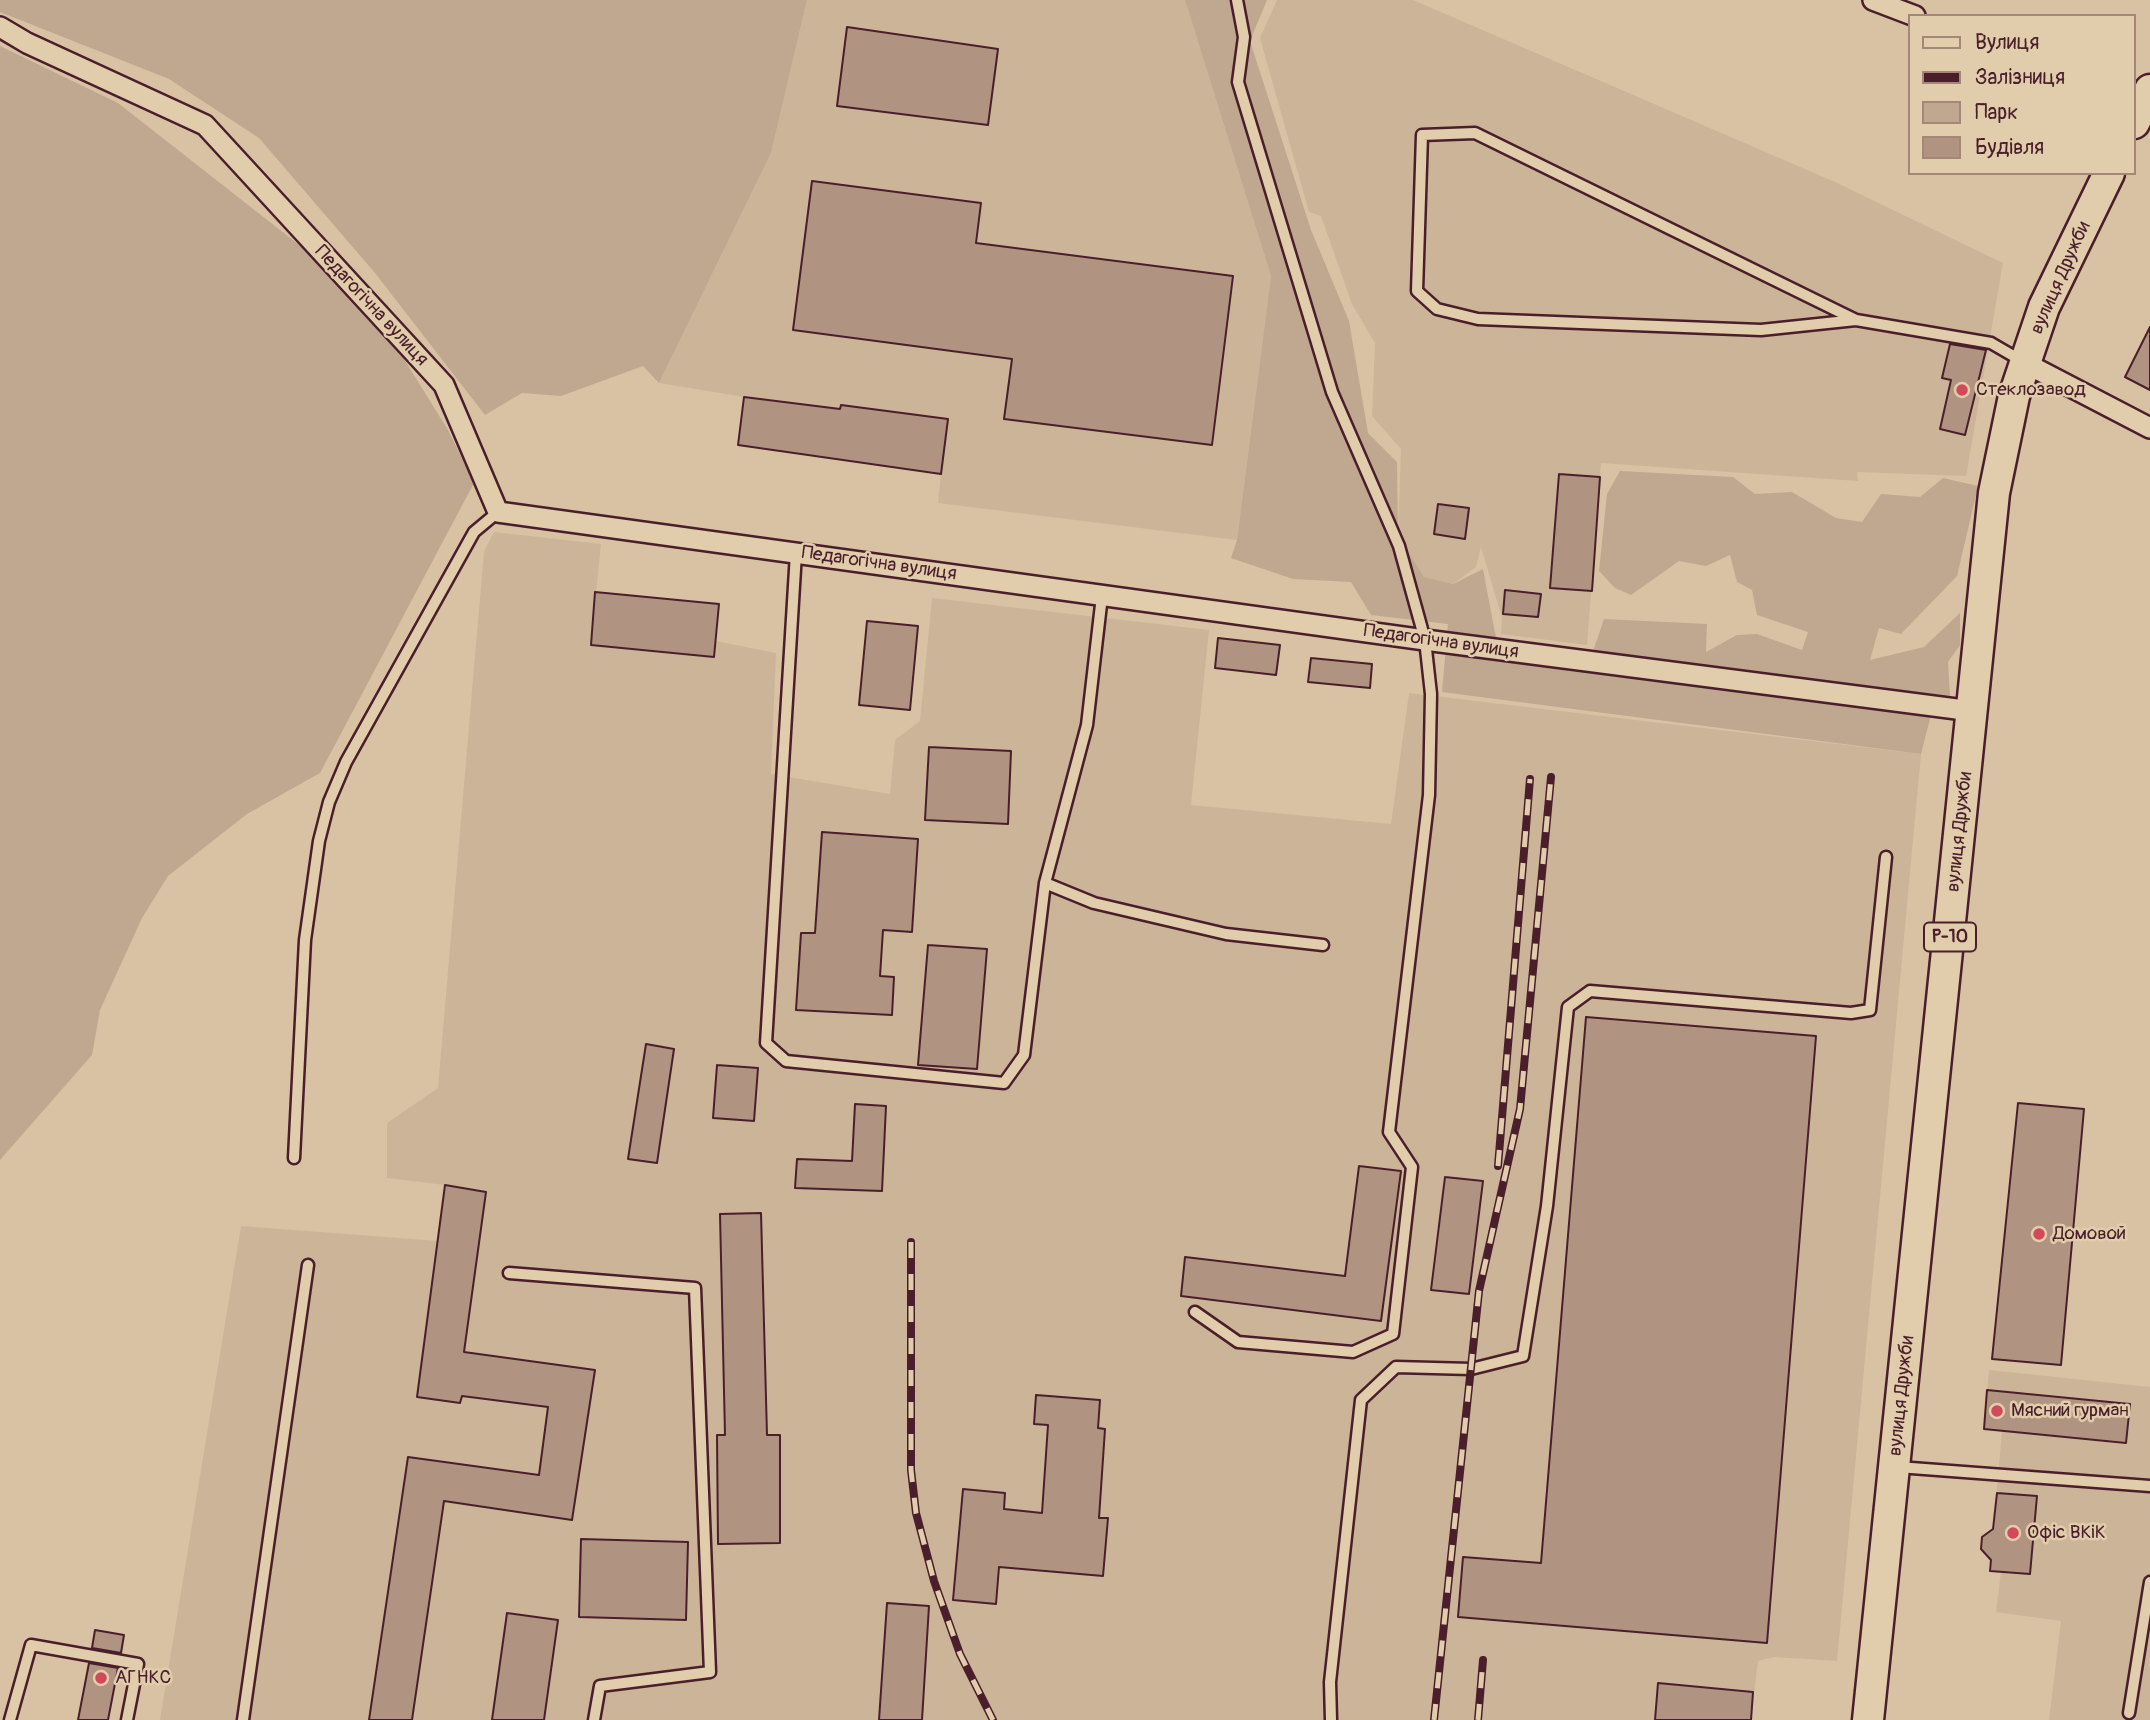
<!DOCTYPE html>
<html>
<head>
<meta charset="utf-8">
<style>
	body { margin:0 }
	#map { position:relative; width:2150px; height:1720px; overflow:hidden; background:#d8c2a3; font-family:Pangolin,sans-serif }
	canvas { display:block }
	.legend { position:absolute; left:1908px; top:14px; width:228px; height:161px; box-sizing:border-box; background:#e1ccab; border:2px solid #a58778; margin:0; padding:9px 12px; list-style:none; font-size:21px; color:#4a1f2b }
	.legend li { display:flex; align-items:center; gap:14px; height:35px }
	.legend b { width:35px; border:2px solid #a58778 }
</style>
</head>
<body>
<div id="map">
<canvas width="2150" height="1720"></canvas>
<ul class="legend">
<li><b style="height:9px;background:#e1ccab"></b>Вулиця</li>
<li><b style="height:9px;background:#4a1f2b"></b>Залізниця</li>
<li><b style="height:19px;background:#c0a78f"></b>Парк</li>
<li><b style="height:19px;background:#b09481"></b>Будівля</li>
</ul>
</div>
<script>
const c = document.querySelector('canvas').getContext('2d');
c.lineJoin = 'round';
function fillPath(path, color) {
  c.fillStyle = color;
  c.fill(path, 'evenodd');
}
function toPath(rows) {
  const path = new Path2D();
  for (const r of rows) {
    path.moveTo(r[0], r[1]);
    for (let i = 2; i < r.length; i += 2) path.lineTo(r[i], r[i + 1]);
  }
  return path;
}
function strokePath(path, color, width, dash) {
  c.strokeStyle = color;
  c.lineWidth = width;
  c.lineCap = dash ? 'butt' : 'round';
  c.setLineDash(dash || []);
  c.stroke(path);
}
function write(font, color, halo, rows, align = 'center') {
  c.font = font + ' Pangolin,sans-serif';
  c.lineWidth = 5;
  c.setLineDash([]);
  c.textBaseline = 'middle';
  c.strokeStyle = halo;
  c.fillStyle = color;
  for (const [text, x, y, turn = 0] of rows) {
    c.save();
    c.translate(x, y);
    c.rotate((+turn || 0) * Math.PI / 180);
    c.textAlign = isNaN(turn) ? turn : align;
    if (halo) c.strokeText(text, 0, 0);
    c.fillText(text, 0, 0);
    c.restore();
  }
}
const built = toPath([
	[807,0,1185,0,1271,276,1237,540,938,503,941,474,738,445,744,397,659,383,771,153],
	[1277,0,1413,0,1835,182,2003,263,1966,476,1857,472,1858,481,1601,463,1587,645,1501,634,1502,618,1481,547,1476,567,1453,584,1424,577,1398,535,1401,449,1372,416,1375,343,1352,304,1321,216,1309,212,1260,38],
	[494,532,601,544,596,593,719,604,716,641,776,653,771,774,890,794,895,740,920,721,932,598,1209,630,1191,805,1391,824,1409,693,1921,754,1837,1661,1774,1657,1758,1661,1751,1720,160,1720,241,1226,438,1241,445,1185,387,1178,387,1123,438,1088,484,551],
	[1989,1370,2150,1387,2150,1720,2049,1720,2061,1621,1996,1612,2001,1572,1990,1571,1991,1554,1981,1549,1982,1537,1993,1533,2002,1431,1984,1429]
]);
const green = toPath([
	[0,0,807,0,771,153,659,383,643,366,561,396,522,393,485,415,375,273,259,138,169,79,0,12],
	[1185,0,1267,0,1250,41,1311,230,1349,321,1368,433,1397,462,1398,535,1424,577,1453,584,1483,569,1495,633,1505,662,1931,715,1921,754,1442,692,1448,624,1371,615,1351,582,1293,579,1231,558,1237,540,1271,276],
	[0,46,118,103,303,248,399,351,448,430,474,483,320,773,247,814,168,876,142,918,100,1010,92,1055,0,1160],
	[1620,471,1733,477,1755,494,1792,492,1836,518,1862,522,1881,494,1920,497,1943,478,1978,486,1957,576,1901,634,1879,628,1870,660,1924,647,1960,613,1960,645,1948,662,1950,697,1933,700,1591,657,1604,619,1707,624,1706,652,1737,635,1757,634,1802,650,1808,632,1757,615,1752,590,1737,582,1730,555,1706,566,1679,561,1631,595,1615,588,1599,571,1607,494]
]);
const building = toPath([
	[847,27,998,49,988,125,837,106,847,27],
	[812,181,981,203,976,243,1233,276,1212,445,1004,419,1012,359,793,330,812,181],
	[2150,327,2150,390,2125,377,2150,327],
	[1950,344,1986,350,1965,435,1940,429,1951,380,1942,378,1950,344],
	[744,397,840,409,841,405,948,419,941,474,738,445,744,397],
	[1559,474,1600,477,1592,591,1550,588,1559,474],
	[1438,504,1469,508,1465,539,1434,534,1438,504],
	[1505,590,1541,594,1538,617,1503,614,1505,590],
	[595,592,719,604,714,657,591,645,595,592],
	[867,621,918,626,910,710,859,705,867,621],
	[1218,638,1280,645,1276,675,1215,668,1218,638],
	[1311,658,1372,664,1370,688,1308,682,1311,658],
	[929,747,1011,751,1008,824,925,820,929,747],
	[822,832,918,839,912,932,883,930,880,976,894,977,892,1015,796,1010,801,933,815,933,822,832],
	[928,945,987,949,977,1069,918,1065,928,945],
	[1586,1017,1816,1036,1767,1643,1458,1617,1463,1557,1541,1563,1586,1017],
	[646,1044,674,1049,657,1163,628,1159,646,1044],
	[717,1065,758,1068,754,1121,713,1118,717,1065],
	[2018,1103,2084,1109,2061,1365,1992,1359,2018,1103],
	[855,1104,886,1106,882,1191,795,1188,797,1159,852,1161,855,1104],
	[1359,1166,1401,1171,1381,1321,1181,1296,1185,1257,1345,1276,1359,1166],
	[1445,1177,1483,1181,1469,1294,1431,1290,1445,1177],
	[445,1185,486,1192,464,1352,595,1370,572,1520,444,1501,412,1720,369,1720,408,1457,539,1475,548,1407,462,1396,460,1403,417,1397,445,1185],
	[761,1213,767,1435,780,1435,780,1543,718,1544,717,1435,725,1435,720,1214,761,1213],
	[1987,1390,2130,1404,2126,1443,1984,1429,1987,1390],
	[1036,1395,1100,1400,1098,1428,1105,1429,1099,1518,1108,1518,1103,1576,999,1567,996,1604,953,1600,963,1489,1005,1493,1004,1509,1042,1513,1048,1425,1034,1424,1036,1395],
	[1997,1493,2037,1496,2030,1574,1990,1571,1991,1560,1981,1549,1982,1537,1993,1529,1997,1493],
	[581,1539,688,1542,686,1620,579,1617,581,1539],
	[887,1603,929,1606,922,1720,879,1720,887,1603],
	[507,1613,558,1620,544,1720,492,1720,507,1613],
	[95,1630,124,1635,121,1653,92,1648,95,1630],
	[89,1663,118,1668,108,1720,78,1720,89,1663],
	[1658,1683,1753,1692,1751,1720,1655,1720,1658,1683]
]);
const service = toPath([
	[1856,320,1761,330,1478,319,1437,309,1417,291,1422,135,1475,133,1856,320,1991,343,2022,361],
	[796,553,766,1043,786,1061,1004,1083,1024,1055,1045,883,1087,725,1102,596],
	[1045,883,1094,903,1226,934,1323,945],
	[294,1158,305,940,319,841,329,802,346,762,474,532,498,512],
	[509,1273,695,1288,710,1672,600,1686,594,1720],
	[1195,1312,1238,1342,1353,1352,1393,1334,1412,1167,1389,1132,1429,795,1431,694,1425,640,1399,546,1332,392,1238,82,1244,37,1237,0],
	[1898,1467,2150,1486],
	[2129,1713,2150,1582],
	[10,1720,31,1645,138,1664,127,1720],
	[243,1720,308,1265],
	[1331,1720,1330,1682,1361,1400,1396,1367,1471,1369,1523,1356,1547,1206,1568,1007,1590,991,1851,1013,1870,1010,1886,857]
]);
const minor = toPath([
	[1873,0,1915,16],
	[0,27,27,43,205,125,444,385,498,512,1425,640,1972,711],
	[2025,363,2150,428]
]);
const primary = toPath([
	[2134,123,2150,90],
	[1868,1720,1994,493,2014,396,2044,307,2109,173]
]);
const rail = toPath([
	[1498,1166,1530,779],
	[911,1242,911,1470,916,1513,934,1581,960,1654,993,1720],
	[1434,1720,1479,1291,1520,1109,1551,777],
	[1478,1720,1483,1660]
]);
const markers = [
	[1962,390,7,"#d1495b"],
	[2039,1234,7,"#d1495b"],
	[1997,1411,7,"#d1495b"],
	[2013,1533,7,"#d1495b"],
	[101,1678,7,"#d1495b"]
];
const shields = [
	[1950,937,52]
];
const shieldNames = [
	["Р-10",1950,937]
];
const streetNames = [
	["вулиця Дружби",2061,278,-66],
	["Педагогічна вулиця",371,306,47],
	["Педагогічна вулиця",879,564,8],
	["Педагогічна вулиця",1441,642,8],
	["вулиця Дружби",1960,832,-84],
	["вулиця Дружби",1902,1396,-84]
];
const poiNames = [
	["Стеклозавод",1976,390],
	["Домовой",2053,1234],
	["Мясний гурман",2011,1411],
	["Офіс ВКіК",2027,1533],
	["АГНКС",115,1678]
];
fillPath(built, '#ccb499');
fillPath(green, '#c0a78f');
fillPath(building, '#b09481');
strokePath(building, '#4a1f2b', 2);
strokePath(service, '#4a1f2b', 15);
strokePath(minor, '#4a1f2b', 24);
strokePath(primary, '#4a1f2b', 35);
strokePath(service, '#e1ccab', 10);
strokePath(minor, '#e1ccab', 19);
strokePath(primary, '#e1ccab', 30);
strokePath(rail, '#4a1f2b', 8);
strokePath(rail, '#e1ccab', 5, [16]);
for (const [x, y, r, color] of markers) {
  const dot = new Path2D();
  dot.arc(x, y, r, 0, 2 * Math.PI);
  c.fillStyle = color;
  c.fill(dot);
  strokePath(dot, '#e1ccab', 2.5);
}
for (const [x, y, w] of shields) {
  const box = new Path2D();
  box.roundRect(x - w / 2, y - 14.5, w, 29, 5);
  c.fillStyle = '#e1ccab';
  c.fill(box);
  strokePath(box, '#4a1f2b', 2);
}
write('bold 18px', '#4a1f2b', null, shieldNames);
write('19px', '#4a1f2b', '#e1ccab', streetNames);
write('19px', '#4a1f2b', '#e1ccab', poiNames, 'left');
</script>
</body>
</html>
